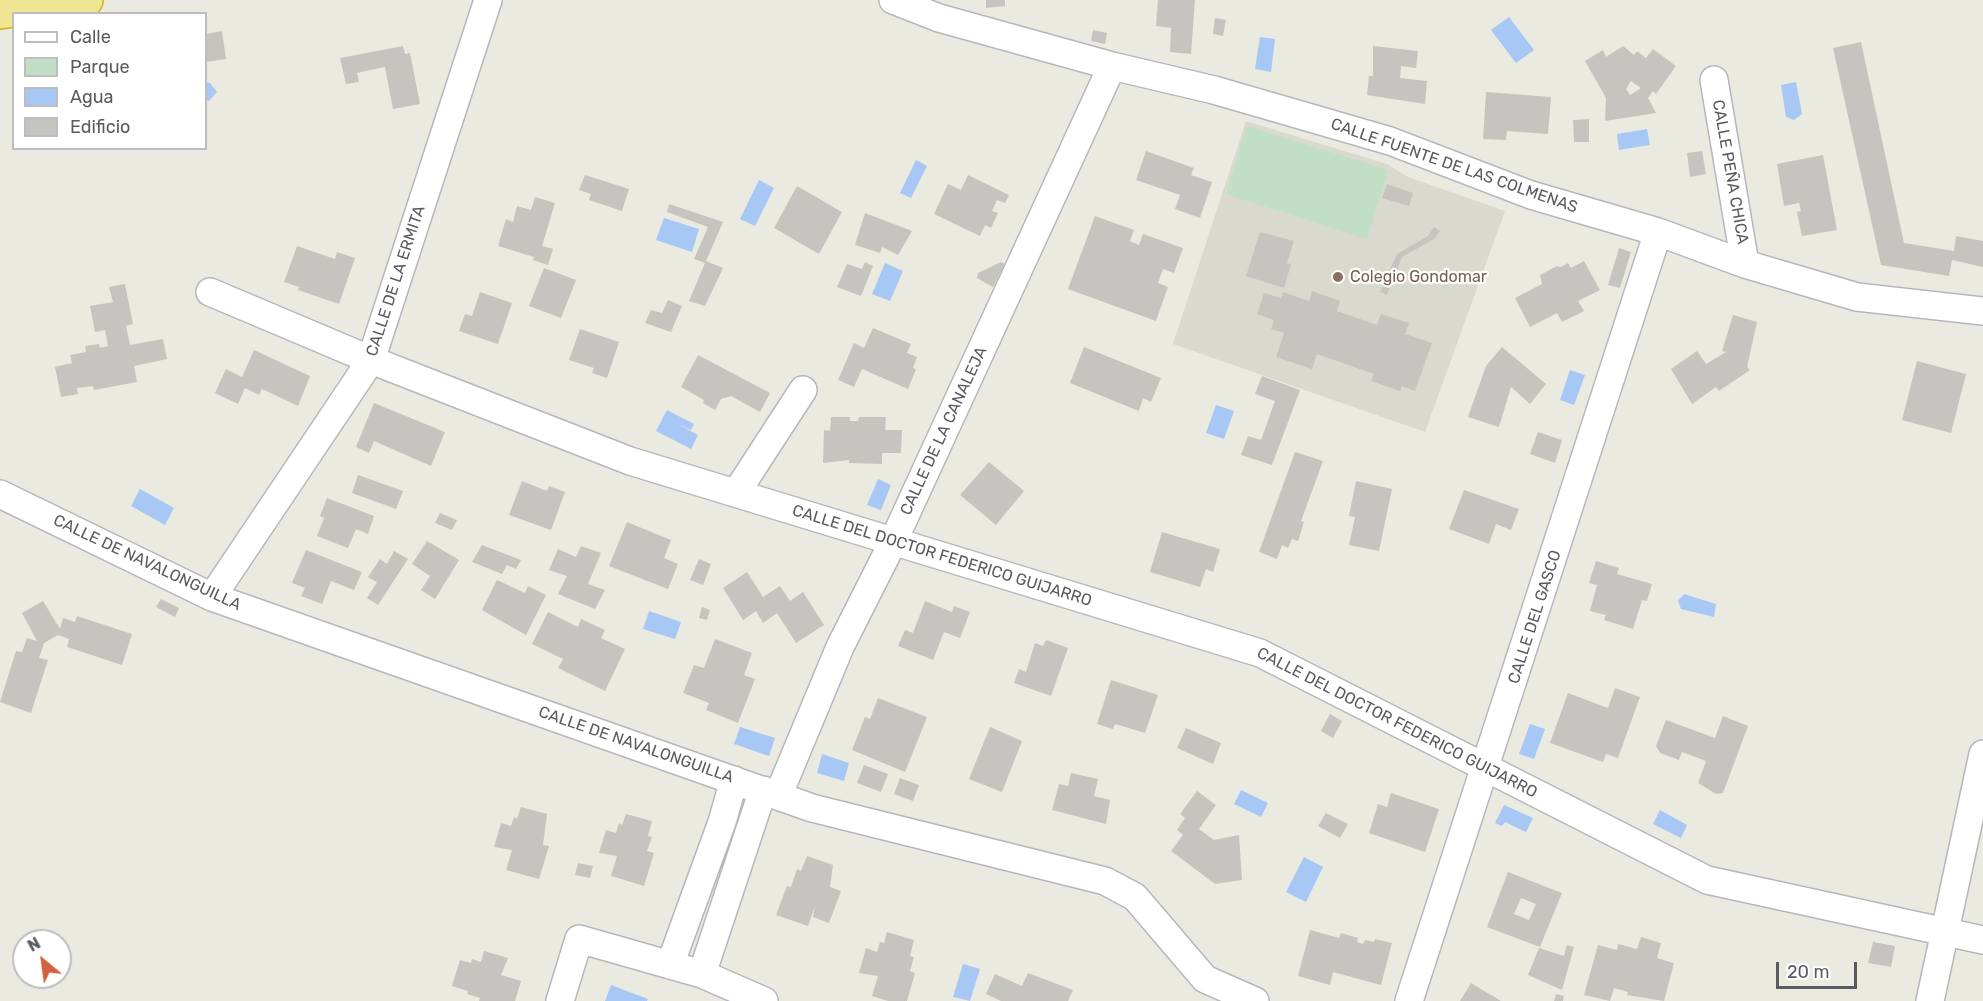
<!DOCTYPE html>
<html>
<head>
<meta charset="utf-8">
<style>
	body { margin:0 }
	#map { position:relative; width:1983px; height:1001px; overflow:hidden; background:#eaeae1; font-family:Rubik,sans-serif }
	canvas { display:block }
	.legend { position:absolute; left:12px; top:12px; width:195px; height:138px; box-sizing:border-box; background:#fff; border:2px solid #bdbdbf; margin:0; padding:8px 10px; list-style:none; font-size:18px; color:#595b60 }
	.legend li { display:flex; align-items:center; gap:12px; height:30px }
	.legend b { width:30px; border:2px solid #bdbdbf }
	.north { position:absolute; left:12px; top:929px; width:60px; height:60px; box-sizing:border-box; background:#fff; border:2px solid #bdbdbf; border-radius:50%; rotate:331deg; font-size:16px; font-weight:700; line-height:24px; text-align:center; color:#595b60 }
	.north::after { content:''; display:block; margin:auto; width:21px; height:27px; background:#d3603e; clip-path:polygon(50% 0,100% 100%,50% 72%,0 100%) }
	.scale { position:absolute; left:1776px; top:962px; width:81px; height:27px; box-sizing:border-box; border:3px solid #595b60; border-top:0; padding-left:8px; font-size:18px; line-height:21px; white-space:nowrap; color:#595b60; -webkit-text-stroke:4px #fff; paint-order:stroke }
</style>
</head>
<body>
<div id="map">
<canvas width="1983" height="1001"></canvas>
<ul class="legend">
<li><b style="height:8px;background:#fff"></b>Calle</li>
<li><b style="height:16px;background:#c0dfc4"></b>Parque</li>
<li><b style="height:16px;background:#a7c7f4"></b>Agua</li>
<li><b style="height:16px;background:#c6c4be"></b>Edificio</li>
</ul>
<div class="north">N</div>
<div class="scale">20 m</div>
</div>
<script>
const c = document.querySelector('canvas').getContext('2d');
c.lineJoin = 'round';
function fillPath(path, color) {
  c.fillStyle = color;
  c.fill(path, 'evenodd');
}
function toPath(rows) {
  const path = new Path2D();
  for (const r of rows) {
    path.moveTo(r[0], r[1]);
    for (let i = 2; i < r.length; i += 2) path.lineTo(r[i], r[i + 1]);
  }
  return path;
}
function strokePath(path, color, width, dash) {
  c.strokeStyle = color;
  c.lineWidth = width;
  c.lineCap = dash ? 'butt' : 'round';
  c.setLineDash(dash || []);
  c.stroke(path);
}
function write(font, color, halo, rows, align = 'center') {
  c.font = font + ' Rubik,sans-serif';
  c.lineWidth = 4.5;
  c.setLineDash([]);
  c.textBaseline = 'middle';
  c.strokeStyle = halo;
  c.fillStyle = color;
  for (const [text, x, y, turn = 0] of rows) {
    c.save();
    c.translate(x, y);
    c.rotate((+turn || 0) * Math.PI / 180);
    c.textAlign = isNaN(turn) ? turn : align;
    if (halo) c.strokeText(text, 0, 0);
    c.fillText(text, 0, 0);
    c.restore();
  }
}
const education = toPath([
	[1246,121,1387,164,1408,177,1505,211,1425,432,1173,344]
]);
const green = toPath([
	[1247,126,1388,170,1367,239,1226,194]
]);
const water = toPath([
	[1509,17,1534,50,1516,63,1491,30],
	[1260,37,1275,39,1271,72,1255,69],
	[206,82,210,83,217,92,209,101,206,100],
	[1796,82,1802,114,1794,120,1786,117,1781,85],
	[1647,129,1650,145,1619,150,1617,134],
	[916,160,927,166,911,198,900,193],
	[759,180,774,188,755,226,740,219],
	[664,218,699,229,692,252,656,240],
	[885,263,903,271,890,301,872,294],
	[1570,370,1585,375,1574,405,1560,400],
	[1216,405,1234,411,1224,439,1206,433],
	[667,410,694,424,691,430,678,424,698,435,691,449,656,431],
	[878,479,891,485,881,510,867,505],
	[140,489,174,508,165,525,131,506],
	[1684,594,1716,604,1714,617,1681,609,1678,601],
	[649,611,681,622,675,639,643,629],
	[1530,724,1545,729,1534,759,1519,754],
	[740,727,775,738,769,756,734,744],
	[822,754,849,763,844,781,817,773],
	[1241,790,1268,803,1261,817,1234,804],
	[1504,805,1533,818,1526,832,1505,822,1502,826,1495,823],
	[1660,810,1687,825,1681,838,1653,824],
	[1304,857,1323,867,1306,902,1286,892],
	[963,964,980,969,970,1001,953,997],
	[611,985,648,999,647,1001,605,1001]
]);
const building = toPath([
	[986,0,1005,0,1005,6,986,8],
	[1158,0,1195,0,1191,54,1170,52,1171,28,1156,26],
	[1215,18,1226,20,1223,36,1213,34],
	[1093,30,1107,33,1105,44,1091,41],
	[222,31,226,59,206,62,206,34],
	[1861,42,1904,243,1954,251,1956,236,1983,241,1983,267,1952,260,1949,276,1881,265,1833,48],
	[403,46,405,54,410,53,420,104,393,109,385,67,357,73,359,82,346,84,340,58],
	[1373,46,1418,51,1416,68,1401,66,1400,78,1427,81,1425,104,1367,95,1369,76,1373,76],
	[1623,46,1634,55,1637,51,1646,58,1653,49,1676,66,1656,94,1653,91,1648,98,1656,113,1605,121,1606,98,1585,61,1603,50,1606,57],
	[1631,81,1641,88,1630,95,1626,89],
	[1486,92,1551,97,1548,134,1507,131,1506,140,1483,139],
	[1589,119,1589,142,1574,142,1573,120],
	[1146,151,1194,168,1191,175,1212,182,1200,218,1175,209,1180,195,1136,180],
	[1702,151,1706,174,1690,177,1687,153],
	[1823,155,1837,230,1802,236,1797,212,1801,211,1799,203,1784,206,1777,164],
	[585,175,629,189,622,211,589,200,591,194,579,190],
	[968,175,1009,195,1005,203,997,200,992,211,998,213,991,228,985,225,980,236,934,214,948,184,961,190],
	[1387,184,1413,193,1409,206,1382,198],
	[797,186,842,212,819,254,774,228],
	[535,197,555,203,542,246,553,249,548,265,533,260,534,257,498,246,506,219,513,222,517,206,531,210],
	[669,204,723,222,706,261,723,268,705,306,689,301,705,263,694,259,708,227,667,212],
	[865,213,912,231,898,255,882,247,880,253,855,245],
	[1095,216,1134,230,1130,241,1139,245,1143,234,1183,248,1174,273,1163,269,1158,283,1168,287,1156,321,1068,289],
	[1434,227,1440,231,1434,239,1402,257,1387,295,1380,292,1397,254,1428,236],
	[1260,232,1294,241,1287,263,1291,264,1284,288,1246,276],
	[297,246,335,259,337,252,355,258,339,304,298,290,299,287,284,282],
	[1619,248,1631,252,1620,288,1608,285],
	[1584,261,1600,290,1578,301,1584,311,1562,322,1557,313,1530,327,1515,298,1542,284,1540,275,1557,266,1561,267,1568,263,1571,268],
	[865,262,873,266,861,296,837,287,847,264,862,269],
	[1001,262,1005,264,993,287,977,278,978,273],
	[544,268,576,280,561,318,529,306],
	[125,284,133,324,126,326,130,345,163,339,167,359,134,366,137,382,94,390,93,386,77,388,78,394,61,397,55,367,72,363,70,355,86,352,85,346,99,344,100,348,108,346,105,330,95,332,90,306,113,302,109,287],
	[1312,291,1340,301,1337,311,1377,325,1381,314,1409,323,1405,334,1432,343,1415,391,1402,386,1400,391,1371,381,1374,374,1317,354,1312,369,1276,357,1284,333,1271,329,1274,320,1257,314,1264,293,1281,298,1283,292,1309,301],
	[480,292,512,303,498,344,459,331,465,314,472,316],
	[668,300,682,306,671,332,645,323,651,310,662,313],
	[1733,315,1757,322,1747,367,1750,370,1719,391,1716,387,1692,404,1671,369,1697,351,1706,364,1726,352,1722,351],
	[873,328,911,344,907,353,917,357,913,368,916,369,908,389,862,369,854,387,838,380,854,343,864,348],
	[580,329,619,342,607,378,592,373,594,368,569,360],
	[1084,347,1161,378,1151,402,1143,398,1139,411,1070,383],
	[1502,347,1546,384,1530,404,1511,387,1499,427,1468,417,1486,366],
	[254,350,310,376,298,406,262,389,259,395,245,388,238,404,215,393,226,369,242,377],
	[698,355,770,393,760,412,731,396,721,399,715,410,703,403,704,400,681,387],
	[1917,361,1966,374,1951,433,1902,420],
	[1262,376,1300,390,1272,465,1241,455,1248,436,1261,440,1275,401,1255,394],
	[374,403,445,432,431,466,374,441,369,453,356,447],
	[831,417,850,417,850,421,858,421,859,417,886,417,885,430,902,430,901,453,882,453,882,464,849,463,849,460,823,463,824,430,830,431],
	[1538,432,1562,440,1555,463,1530,454],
	[1295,452,1323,461,1301,521,1304,522,1298,541,1292,539,1288,548,1282,545,1277,559,1259,552],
	[989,462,1024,491,996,525,960,495],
	[358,475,403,491,396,509,352,493],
	[522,481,547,491,549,486,565,492,551,530,509,515],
	[1356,481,1392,489,1379,551,1349,545,1355,517,1349,516],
	[1464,490,1519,509,1511,530,1496,524,1489,544,1449,529],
	[327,498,374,516,368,534,356,529,348,548,317,536,324,518,320,516],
	[440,513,457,520,452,530,435,523],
	[627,522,671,540,664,558,678,564,668,589,609,566],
	[1162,532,1220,549,1213,572,1206,569,1200,587,1150,572],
	[427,541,459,560,435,599,421,590,430,576,412,564],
	[482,545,521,560,516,569,507,565,502,574,472,562],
	[581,546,601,553,588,584,605,590,595,609,558,594,567,576,549,570,558,549,576,557],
	[306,550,362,572,354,590,331,581,322,604,301,596,305,588,292,583],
	[394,551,408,559,378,605,367,598,377,582,368,577,380,559,387,564],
	[699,559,711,564,703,585,690,580],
	[1596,561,1619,568,1617,574,1652,584,1647,601,1642,600,1633,629,1604,620,1606,615,1590,611,1597,585,1589,583],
	[747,572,763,597,780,586,790,601,803,592,824,625,796,643,777,613,763,623,756,611,743,620,723,588],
	[497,580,525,593,528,586,546,595,526,635,482,610],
	[161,599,179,608,175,617,156,607],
	[43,601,60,629,63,618,75,622,77,616,132,634,122,665,67,647,69,639,58,635,44,643,39,658,48,660,31,713,0,702,16,651,22,652,27,638,37,641,22,613],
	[925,601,952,612,954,606,970,612,960,638,944,632,933,660,898,646,905,630,913,633],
	[702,607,710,610,707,620,699,618],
	[548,612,578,627,581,619,605,630,601,638,625,649,605,691,558,668,563,659,532,644],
	[715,639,752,653,744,675,755,679,738,723,706,710,709,703,683,693,694,665,704,668],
	[1046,640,1068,648,1051,696,1014,683,1019,669,1026,672,1035,643,1043,646],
	[1111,680,1158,695,1145,733,1115,724,1113,729,1097,724],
	[1615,688,1640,697,1618,758,1606,754,1603,762,1550,743,1568,693,1608,708],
	[878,698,927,717,905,772,852,750,865,717,870,719],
	[1330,714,1342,721,1333,738,1321,731],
	[1723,716,1748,726,1723,793,1716,794,1698,783,1706,761,1682,752,1679,760,1660,753,1656,746,1666,720,1715,738],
	[990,727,1022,741,1002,792,969,779],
	[1186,728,1221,743,1213,764,1177,748],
	[864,765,888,774,881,792,857,783],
	[1071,773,1098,779,1094,796,1110,800,1106,824,1052,810,1059,784,1068,786],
	[900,778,919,785,913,801,894,794],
	[1197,791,1216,805,1199,829,1214,840,1239,835,1242,880,1215,884,1171,851,1183,835,1177,830,1185,818,1180,814],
	[1391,793,1439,809,1425,852,1369,833,1378,804,1387,807],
	[521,807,547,814,543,845,549,846,539,879,506,870,512,850,494,847,501,823,511,826,514,817,517,819],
	[1326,813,1348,824,1340,838,1318,826],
	[626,814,652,821,648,836,652,837,647,851,654,853,644,886,611,876,617,856,599,853,606,830,616,833,619,823,622,825],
	[807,856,833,865,830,887,841,891,829,923,813,917,815,906,808,926,776,915,787,886,791,887,797,869,801,871],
	[578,863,593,866,590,878,575,875],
	[1508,872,1562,893,1540,947,1487,927],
	[1521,898,1536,904,1529,920,1514,914],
	[1310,930,1339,938,1341,933,1358,938,1357,942,1363,944,1365,940,1374,942,1375,939,1392,943,1381,985,1333,972,1330,985,1298,976],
	[887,932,914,940,910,956,914,957,910,971,915,973,907,1001,888,1001,872,996,878,976,859,973,866,948,877,952,880,942,884,943],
	[1641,937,1661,943,1657,958,1674,963,1664,1001,1627,995,1628,992,1614,988,1610,1001,1584,995,1598,945,1617,950,1618,944,1637,949],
	[1873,942,1895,946,1891,967,1868,963],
	[1567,945,1574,947,1562,990,1528,975,1539,948,1564,956],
	[484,951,508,958,501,975,521,981,515,1001,479,1001,480,998,467,994,468,991,452,986,460,960,471,963,472,959,481,962],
	[1028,973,1073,990,1068,1001,1001,1001,986,994,995,974,1022,986],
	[1471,983,1501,1001,1460,1001],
	[1556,994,1564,996,1563,1001,1554,1001]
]);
const minor = toPath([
	[893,0,939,18,1112,66,1214,90,1390,141,1531,195,1658,232,1745,264,1857,297,1983,311],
	[1714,80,1745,264],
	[210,292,371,360,630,461,1260,653,1707,880,1983,940],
	[736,493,803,390],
	[0,494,212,597,812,808,1105,881,1135,897,1205,979,1255,1001],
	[212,597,371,360,488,0],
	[778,796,840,647,893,542,1112,66],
	[670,965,722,822,734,780],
	[702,974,763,790],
	[560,1001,579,939,702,974,764,1001],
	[1409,1001,1658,232],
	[1930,1001,1983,754]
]);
const highway = toPath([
	[0,12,86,0]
]);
const markers = [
	[1338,277,6,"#8d6e63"]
];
const streetNames = [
	["CALLE FUENTE DE LAS COLMENAS",1454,166,19],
	["CALLE PEÑA CHICA",1730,172,80],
	["CALLE DE LA ERMITA",396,281,-72],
	["CALLE DE LA CANALEJA",944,431,-65],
	["CALLE DEL DOCTOR FEDERICO GUIJARRO",942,556,17],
	["CALLE DE NAVALONGUILLA",147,563,25],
	["CALLE DEL GASCO",1535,617,-72],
	["CALLE DEL DOCTOR FEDERICO GUIJARRO",1397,723,27],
	["CALLE DE NAVALONGUILLA",636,745,19]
];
const educationNames = [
	["Colegio Gondomar",1350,277]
];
fillPath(education, '#dad9cf');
fillPath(green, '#c0dfc4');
fillPath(water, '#a7c7f4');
fillPath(building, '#c6c4be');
strokePath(minor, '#b6b7bc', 30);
strokePath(highway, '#d1b21a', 36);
strokePath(minor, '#fff', 27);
strokePath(highway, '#efe593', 33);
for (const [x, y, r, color] of markers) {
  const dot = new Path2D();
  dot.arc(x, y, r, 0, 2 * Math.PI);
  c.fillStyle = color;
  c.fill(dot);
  strokePath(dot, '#fff', 2);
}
write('16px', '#595b60', '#fff', streetNames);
write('16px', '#785e54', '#fff', educationNames, 'left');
</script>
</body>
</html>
